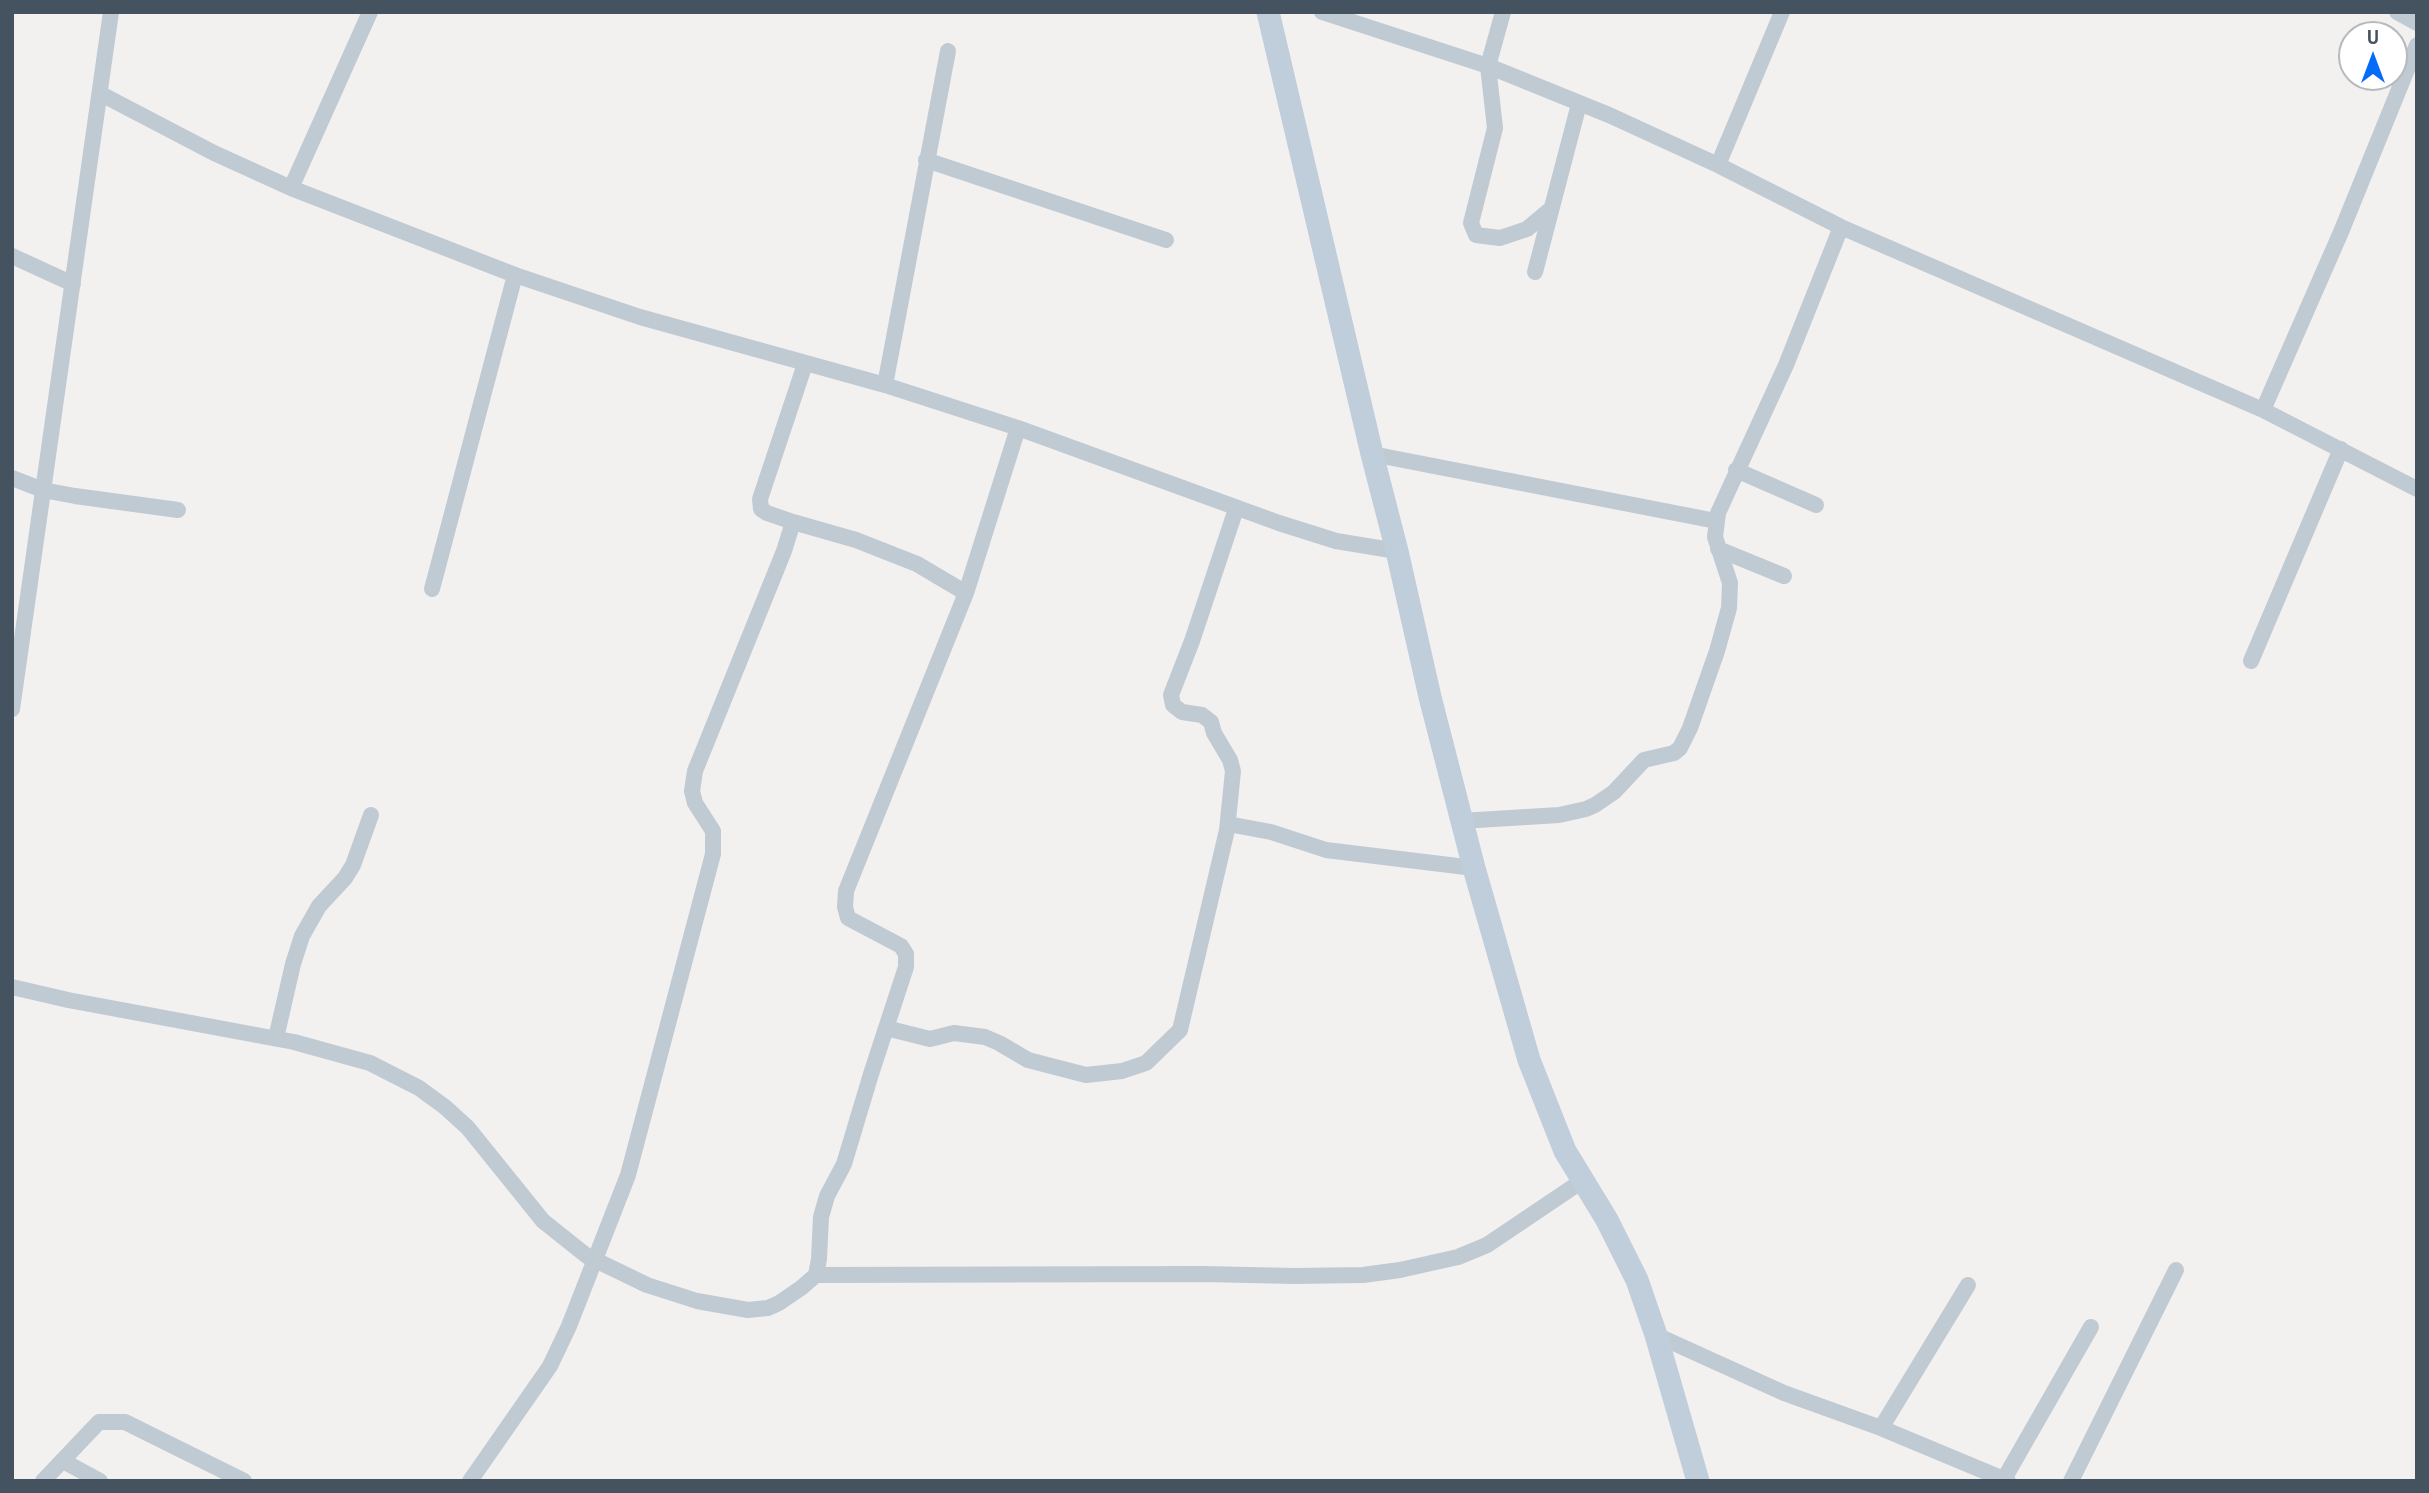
<!DOCTYPE html>
<html>
<head>
<meta charset="utf-8">
<style>
	body { margin:0 }
	#map { position:relative; width:2429px; height:1493px; overflow:hidden; background:#f3f0f0; font-family:"PT Sans",sans-serif }
	canvas { display:block }
	.frame { position:absolute; inset:0; border:14px solid #455360; pointer-events:none }
	.north { position:absolute; left:2338px; top:21px; width:70px; height:70px; box-sizing:border-box; background:#fff; border:2px solid #b5babf; border-radius:50%; rotate:0deg; font-size:19px; font-weight:700; line-height:28px; text-align:center; color:#455360 }
	.north::after { content:''; display:block; margin:auto; width:24px; height:32px; background:#056cf7; clip-path:polygon(50% 0,100% 100%,50% 72%,0 100%) }
</style>
</head>
<body>
<div id="map">
<canvas width="2429" height="1493"></canvas>
<div class="frame"></div>
<div class="north">U</div>
</div>
<script>
const c = document.querySelector('canvas').getContext('2d');
c.lineJoin = 'round';
function toPath(rows) {
  const path = new Path2D();
  for (const r of rows) {
    path.moveTo(r[0], r[1]);
    for (let i = 2; i < r.length; i += 2) path.lineTo(r[i], r[i + 1]);
  }
  return path;
}
function strokePath(path, color, width, dash) {
  c.strokeStyle = color;
  c.lineWidth = width;
  c.lineCap = dash ? 'butt' : 'round';
  c.setLineDash(dash || []);
  c.stroke(path);
}
const minor = toPath([
	[1322,12,1488,66,1609,115,1718,165,1841,227,2263,410,2417,489],
	[1503,12,1488,66,1495,128,1471,223,1476,235,1500,238,1527,229,1551,209],
	[2397,12,2417,23],
	[926,160,1166,240],
	[1718,165,1782,12],
	[291,188,370,12],
	[12,256,73,284],
	[1535,272,1579,104],
	[885,385,948,51],
	[2263,410,2341,232,2417,45],
	[1018,428,1279,523,1336,541,1397,551],
	[1372,454,1716,521],
	[1736,470,1816,505],
	[12,478,43,490,75,496,178,510],
	[793,522,767,513,761,509,760,499,805,364],
	[1718,549,1784,576],
	[432,589,515,275],
	[2251,661,2341,449],
	[12,709,111,12],
	[1461,821,1559,815,1586,809,1595,805,1614,792,1644,760,1674,753,1680,748,1690,728,1717,651,1729,608,1730,583,1715,537,1718,513,1786,365,1841,227],
	[1228,824,1271,832,1326,850,1474,868],
	[12,987,68,1000,294,1042,370,1063,419,1088,445,1107,468,1128,543,1221,587,1256,647,1285,697,1301,748,1310,768,1308,779,1303,801,1288,816,1275,819,1259,821,1217,827,1196,844,1164,871,1074,906,967,906,954,901,946,848,918,845,907,846,891,966,593,1018,428,885,385,640,317,515,275,291,188,214,153,101,94],
	[886,1028,930,1039,954,1033,985,1037,999,1043,1028,1060,1086,1075,1122,1071,1146,1063,1180,1030,1227,830,1233,771,1230,760,1214,733,1211,722,1202,715,1182,712,1173,705,1171,695,1192,641,1236,509],
	[276,1038,293,964,302,936,319,906,345,878,353,865,371,815],
	[816,1275,1203,1274,1295,1276,1363,1275,1400,1270,1458,1257,1487,1245,1582,1181],
	[1656,1335,1784,1393,1881,1428,2008,1481],
	[1881,1428,1968,1285],
	[63,1461,100,1481],
	[2004,1479,2091,1327],
	[43,1481,99,1422,125,1422,244,1481],
	[470,1481,550,1366,569,1326,628,1175,713,854,713,831,695,803,692,791,695,771,784,551,793,522,856,540,917,564,966,593],
	[2071,1481,2176,1270]
]);
const secondary = toPath([
	[1268,12,1372,454,1397,551,1430,697,1474,868,1529,1060,1565,1151,1607,1220,1637,1280,1656,1335,1698,1481]
]);
strokePath(minor, '#bfcad3', 16);
strokePath(secondary, '#c0cddb', 23);
</script>
</body>
</html>
